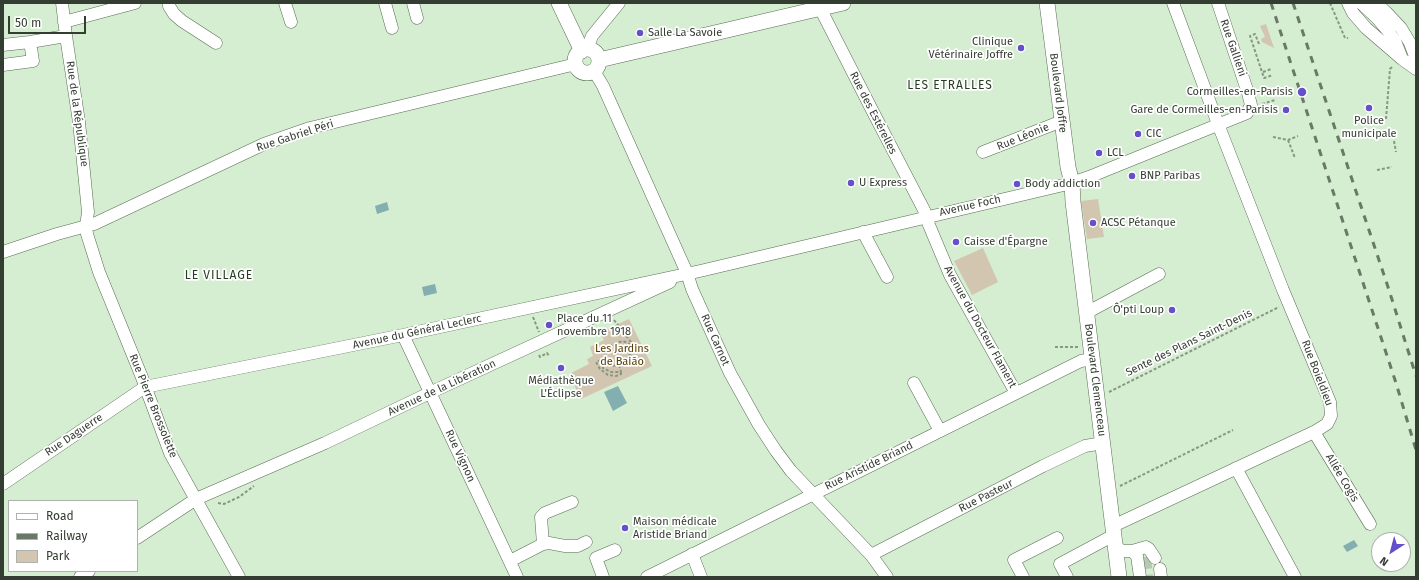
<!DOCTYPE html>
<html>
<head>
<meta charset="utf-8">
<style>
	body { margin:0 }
	#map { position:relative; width:1419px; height:580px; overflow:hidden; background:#d5edd0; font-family:"Fira Sans",sans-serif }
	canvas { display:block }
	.frame { position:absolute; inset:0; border:4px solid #343d32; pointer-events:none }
	.legend { position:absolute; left:8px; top:500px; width:130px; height:72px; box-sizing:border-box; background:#fff; border:1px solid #aeb1ad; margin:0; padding:5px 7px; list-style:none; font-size:12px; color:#343d32 }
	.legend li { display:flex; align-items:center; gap:8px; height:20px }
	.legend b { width:20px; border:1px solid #aeb1ad }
	.north { position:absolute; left:1371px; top:532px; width:40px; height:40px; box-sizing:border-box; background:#fff; border:1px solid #aeb1ad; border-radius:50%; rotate:216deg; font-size:11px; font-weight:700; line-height:16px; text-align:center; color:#343d32 }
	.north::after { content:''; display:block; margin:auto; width:14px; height:18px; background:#6550c9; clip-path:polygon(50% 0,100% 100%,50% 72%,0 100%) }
	.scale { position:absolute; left:8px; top:16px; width:78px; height:18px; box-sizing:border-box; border:2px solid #343d32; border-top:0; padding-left:5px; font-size:12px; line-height:14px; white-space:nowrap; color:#343d32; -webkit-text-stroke:3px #fff; paint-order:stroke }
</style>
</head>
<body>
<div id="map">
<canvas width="1419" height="580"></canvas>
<div class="frame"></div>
<ul class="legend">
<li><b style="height:5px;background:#fff"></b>Road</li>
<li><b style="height:5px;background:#6a7867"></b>Railway</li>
<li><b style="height:11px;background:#d3c6b0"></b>Park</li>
</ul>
<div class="north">N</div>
<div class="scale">50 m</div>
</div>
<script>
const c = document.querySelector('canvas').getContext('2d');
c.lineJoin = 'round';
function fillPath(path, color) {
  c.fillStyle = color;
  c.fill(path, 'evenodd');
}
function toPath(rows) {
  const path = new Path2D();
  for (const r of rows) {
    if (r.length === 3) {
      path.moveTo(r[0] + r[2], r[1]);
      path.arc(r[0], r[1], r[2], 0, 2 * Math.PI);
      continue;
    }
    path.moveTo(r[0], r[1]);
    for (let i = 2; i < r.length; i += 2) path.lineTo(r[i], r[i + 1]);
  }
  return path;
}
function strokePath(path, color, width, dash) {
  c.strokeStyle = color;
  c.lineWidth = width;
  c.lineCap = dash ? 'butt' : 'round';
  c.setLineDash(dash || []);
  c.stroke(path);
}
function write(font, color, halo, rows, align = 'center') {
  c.font = font + ' "Fira Sans",sans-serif';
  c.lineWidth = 3.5;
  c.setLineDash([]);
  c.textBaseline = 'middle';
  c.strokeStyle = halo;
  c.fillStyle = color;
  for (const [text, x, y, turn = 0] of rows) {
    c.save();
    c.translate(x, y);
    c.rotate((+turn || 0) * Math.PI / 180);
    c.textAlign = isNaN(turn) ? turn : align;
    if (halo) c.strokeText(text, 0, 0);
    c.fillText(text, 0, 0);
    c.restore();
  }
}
const green = toPath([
	[1266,24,1274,48,1262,42,1261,39,1265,37,1260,26],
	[1098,199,1104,237,1087,239,1081,201],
	[983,248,998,282,972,295,954,261],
	[629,319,652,366,581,399,569,374,589,364,587,359,593,356,590,347,604,340,600,332]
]);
const water = toPath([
	[387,202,389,210,377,214,375,206],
	[435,284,437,293,424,296,422,287],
	[618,386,627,403,613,411,604,392],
	[1354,540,1358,546,1347,552,1343,546]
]);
const minorTunnel = toPath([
	[1145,557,1147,577]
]);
const path = toPath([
	[1330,3,1345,38,1348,38],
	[1259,44,1255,34,1250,36,1264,78,1273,75],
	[1263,72,1271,69],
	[1262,104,1275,100],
	[1386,119,1390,69,1392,67],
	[1273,137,1288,140,1298,136],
	[1288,140,1295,158],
	[1394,141,1396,152],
	[1377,170,1392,167],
	[533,317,539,332],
	[614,320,631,342,632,345,632,352,624,362,617,366,609,365,604,360,604,352,613,344,623,341,632,345],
	[1055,347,1078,347],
	[539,355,540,357,547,353,549,356],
	[619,365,621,372,611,372,603,368,601,360,596,362,600,369,608,375,616,376,621,374,621,372],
	[1109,392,1279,307],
	[1120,486,1233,430],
	[218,503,224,504,239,497,254,486]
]);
const minor = toPath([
	[62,3,66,36,79,122,88,212,86,226,87,234,99,272,141,375,170,453,239,577],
	[169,3,169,6,174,14,182,21,216,43],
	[285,3,291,22],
	[385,3,392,28],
	[413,3,417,18],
	[1348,3,1353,13,1366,28,1402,59,1416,69],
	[1361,3,1377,18,1389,32,1395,41,1402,59],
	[1376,3,1386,12,1401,28,1410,43,1416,59],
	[820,8,872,110,924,210,929,225,950,275,1016,393],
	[64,22,135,3],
	[3,45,30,42,66,36],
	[587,49,592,36,619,3],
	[3,65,33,61,30,42],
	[594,71,603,86,687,273,692,289,730,373,759,425,776,451,791,471,871,555,887,577],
	[983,152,1062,121],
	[863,232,887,277],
	[3,252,57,234,94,224,264,144,310,128,576,64],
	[1086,313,1159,274],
	[403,335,517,577],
	[914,383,940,431],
	[1314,432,1370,524],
	[1236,468,1295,577],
	[3,484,145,387,403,335,700,271,1072,183,1089,177,1247,113,1251,105,1248,93,1218,3],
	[1113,526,1314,432,1327,424,1331,416,1330,402,1283,290,1218,124,1173,3],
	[137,538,196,499,325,443,438,389,670,282],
	[543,544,541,517,545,513,572,502],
	[1115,545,1122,551,1132,551,1137,556,1140,577],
	[1132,551,1146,547,1149,549,1155,558],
	[692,554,701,577],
	[871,555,1043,466,1085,446,1103,443],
	[510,561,543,544,549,543,565,546,578,546,586,542],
	[1160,569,1161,577],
	[80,577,89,571],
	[603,577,596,558,615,550],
	[647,577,1081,361,1092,359],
	[1023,577,1014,560,1057,538],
	[1067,577,1060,564,1114,535]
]);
const major = toPath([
	[559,3,582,51],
	[1047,3,1068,167,1072,183,1073,202,1119,577],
	[587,61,12],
	[599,60,843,3]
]);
const rail = toPath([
	[1271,3,1396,383,1416,450],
	[1293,3,1389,290,1416,376]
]);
const markers = [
	[640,33,4,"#6550c9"],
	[1021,48,4,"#6550c9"],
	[1302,92,5,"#6550c9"],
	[1369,108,4,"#6550c9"],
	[1286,110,4,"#6550c9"],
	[1138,134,4,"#6550c9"],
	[1099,153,4,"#6550c9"],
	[1132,176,4,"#6550c9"],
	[851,183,4,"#6550c9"],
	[1017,184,4,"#6550c9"],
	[1093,223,4,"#6550c9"],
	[956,242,4,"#6550c9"],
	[1172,310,4,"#6550c9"],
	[549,325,4,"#6550c9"],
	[561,368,4,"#6550c9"],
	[625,528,4,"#6550c9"]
];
const poiNames = [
	["Salle La Savoie",648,33],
	["Clinique",1013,42,"right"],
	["Vétérinaire Joffre",1013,55,"right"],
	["Cormeilles-en-Parisis",1293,92,"right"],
	["Gare de Cormeilles-en-Parisis",1278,110,"right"],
	["Police",1369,121,"center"],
	["municipale",1369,134,"center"],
	["CIC",1146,134],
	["LCL",1107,153],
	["BNP Paribas",1140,176],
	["U Express",859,183],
	["Body addiction",1025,184],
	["ACSC Pétanque",1101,223],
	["Caisse d'Épargne",964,242],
	["Ô'pti Loup",1164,310,"right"],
	["Place du 11",557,319],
	["novembre 1918",557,332],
	["Médiathèque",561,381,"center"],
	["L'Éclipse",561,394,"center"],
	["Maison médicale",633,522],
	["Aristide Briand",633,535]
];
const streetNames = [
	["Rue Gallieni",1233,48,71],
	["Boulevard Joffre",1058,93,83],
	["Rue des Estérelles",873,113,63],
	["Rue de la République",77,114,82],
	["Rue Gabriel Péri",295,136,-18],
	["Rue Léonie",1023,137,-22],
	["Avenue Foch",970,206,-13],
	["Avenue du Docteur Flament",980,327,61],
	["Avenue du Général Leclerc",417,332,-12],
	["Rue Carnot",715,340,66],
	["Sente des Plans Saint-Denis",1189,343,-26],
	["Rue Boieldieu",1317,373,69],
	["Boulevard Clemenceau",1095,380,83],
	["Avenue de la Libération",442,388,-25],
	["Rue Pierre Brossolette",153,406,68],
	["Rue Daguerre",74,435,-34],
	["Rue Vignon",460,456,65],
	["Rue Aristide Briand",869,466,-26],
	["Allée Cogis",1342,478,59],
	["Rue Pasteur",986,496,-27]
];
const parkNames = [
	["Les Jardins",622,349],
	["de Baião",622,362]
];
const neighbourhoodNames = [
	["LES ETRALLES",950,86],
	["LE VILLAGE",219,276]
];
fillPath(green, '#d3c6b0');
fillPath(water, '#83afb0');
strokePath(minorTunnel, '#b5cab0', 12, [12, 6]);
strokePath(minor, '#586d54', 13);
strokePath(major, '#586d54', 16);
strokePath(path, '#879783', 2, [3, 2]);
strokePath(minor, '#fff', 12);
strokePath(major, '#fff', 15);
strokePath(rail, '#6a7867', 3, [7, 7]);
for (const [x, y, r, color] of markers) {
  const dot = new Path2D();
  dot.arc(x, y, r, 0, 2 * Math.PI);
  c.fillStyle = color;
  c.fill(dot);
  strokePath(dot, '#fff', 1.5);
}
write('11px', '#343d32', '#fff', poiNames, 'left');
write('11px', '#343d32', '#fff', streetNames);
write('11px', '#553c00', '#fff', parkNames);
c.letterSpacing = '1px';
write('12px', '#283b24', '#fff', neighbourhoodNames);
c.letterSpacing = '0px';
</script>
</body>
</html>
